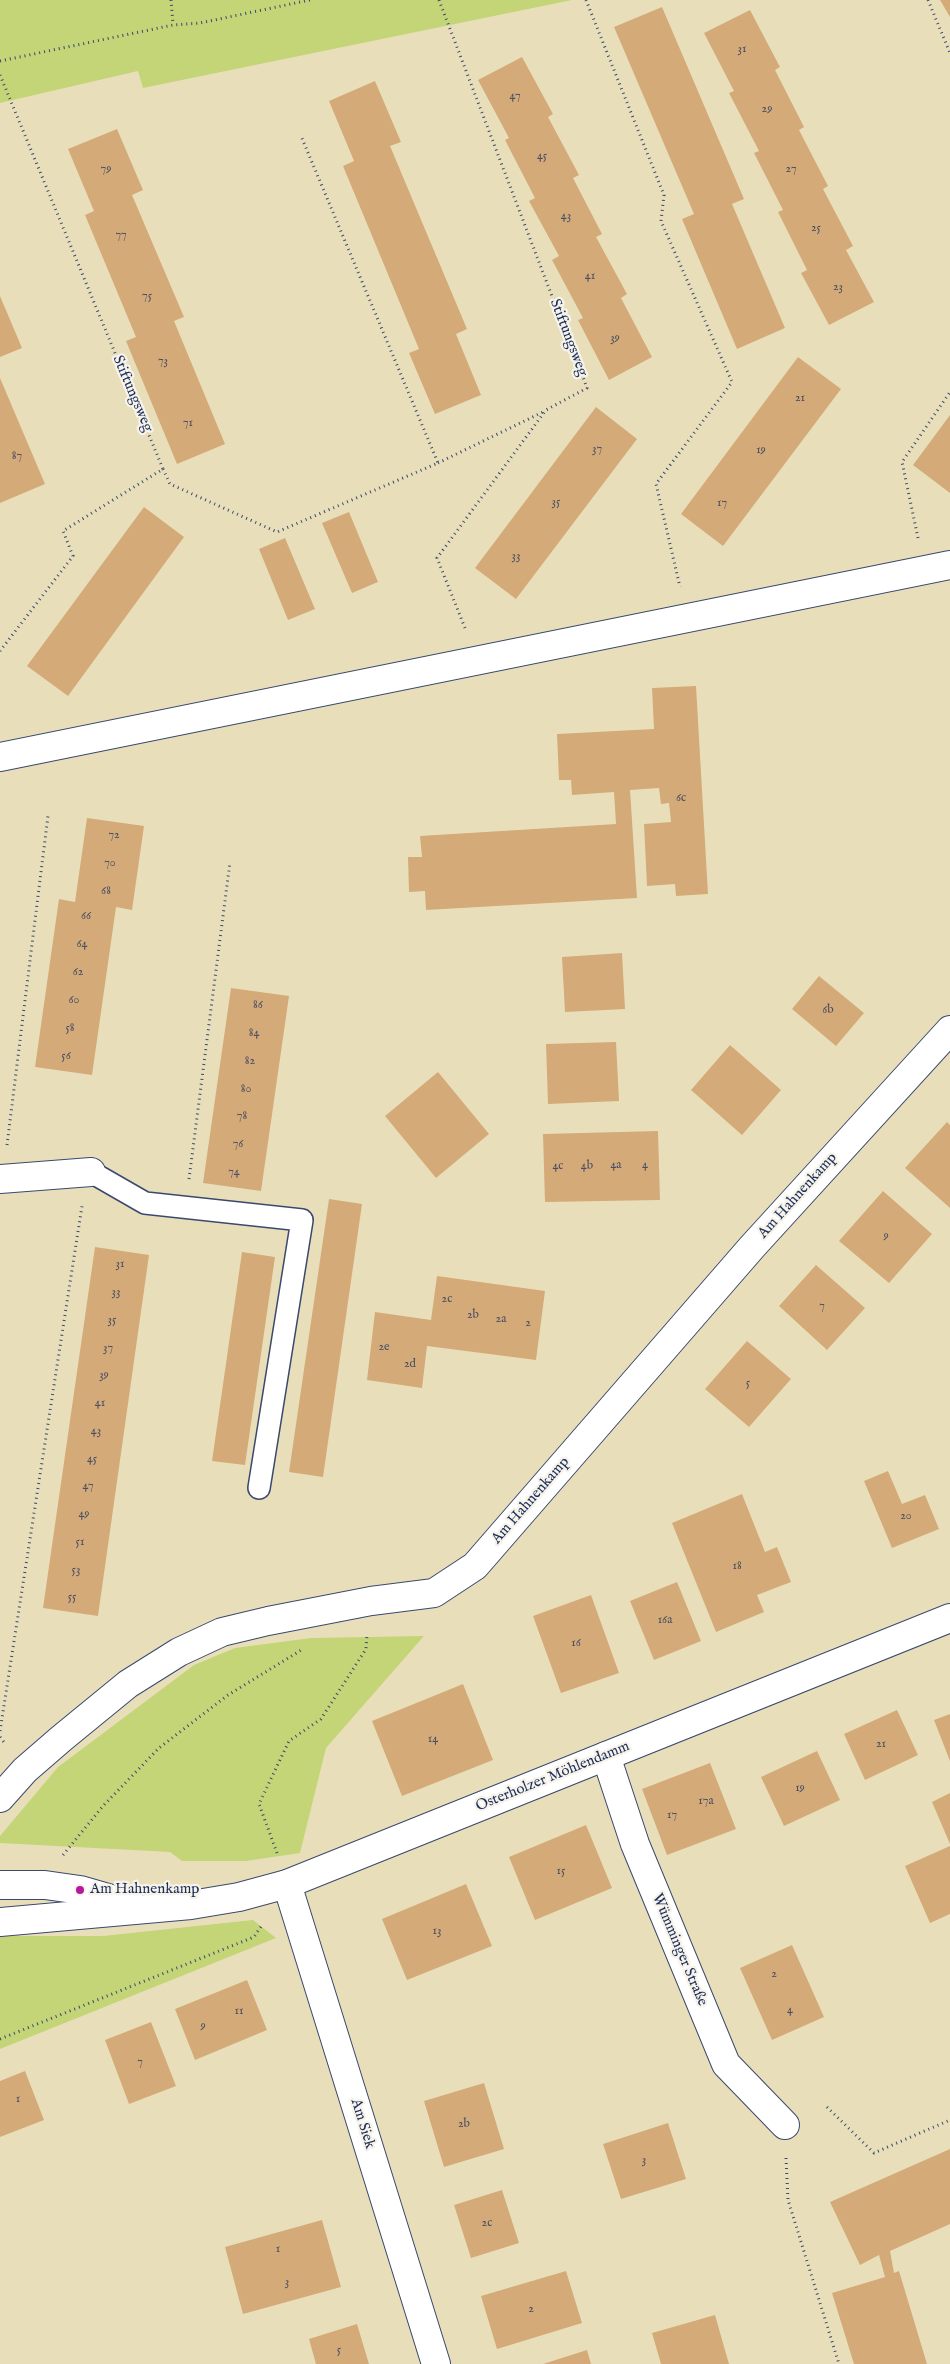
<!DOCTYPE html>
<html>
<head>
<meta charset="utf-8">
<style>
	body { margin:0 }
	canvas { display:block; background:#e8dfba }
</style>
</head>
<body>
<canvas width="950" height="2364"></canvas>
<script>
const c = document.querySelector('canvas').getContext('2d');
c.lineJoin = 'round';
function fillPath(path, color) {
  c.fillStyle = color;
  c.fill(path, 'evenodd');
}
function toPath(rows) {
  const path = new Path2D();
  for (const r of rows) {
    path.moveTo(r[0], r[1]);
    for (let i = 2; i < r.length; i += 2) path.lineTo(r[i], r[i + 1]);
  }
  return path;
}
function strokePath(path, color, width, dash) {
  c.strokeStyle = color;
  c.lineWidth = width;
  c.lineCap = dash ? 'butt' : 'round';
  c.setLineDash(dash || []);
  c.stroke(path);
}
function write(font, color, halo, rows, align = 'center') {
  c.font = font + ' "IM FELL English",serif';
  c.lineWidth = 4.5;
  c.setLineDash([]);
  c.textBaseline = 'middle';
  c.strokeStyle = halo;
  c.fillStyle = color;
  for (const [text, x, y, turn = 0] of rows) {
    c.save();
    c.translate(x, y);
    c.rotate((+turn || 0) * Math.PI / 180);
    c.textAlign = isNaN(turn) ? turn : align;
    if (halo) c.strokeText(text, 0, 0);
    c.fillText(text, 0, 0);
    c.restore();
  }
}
const green = toPath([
	[0,0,572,0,143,88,138,71,0,103],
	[424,1636,326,1748,300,1853,246,1861,182,1861,170,1852,0,1843,0,1836,58,1767,194,1665,235,1648,311,1638],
	[253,1920,276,1938,0,2049,0,1936,103,1936]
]);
const building = toPath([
	[940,0,950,0,950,17],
	[662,7,744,199,732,204,785,328,737,349,682,219,694,214,614,27],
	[750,10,780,67,775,70,804,127,799,130,828,186,823,189,853,246,846,250,874,302,829,325,801,273,807,270,778,212,783,210,754,153,759,151,729,93,734,91,704,33],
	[522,57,553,114,548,117,579,175,573,178,602,234,596,237,627,294,621,298,652,357,609,380,578,320,583,318,552,260,559,256,529,201,535,198,505,140,509,138,478,80],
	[375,81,401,142,390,146,467,329,456,334,481,395,435,414,409,353,419,349,343,166,354,161,329,101],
	[117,129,143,190,132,195,184,317,174,321,225,444,177,464,126,341,136,337,85,215,94,211,68,149],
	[0,296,22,348,0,357],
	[798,357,841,389,723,546,681,514],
	[0,378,45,484,0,503],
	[596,407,637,439,516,599,475,568],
	[950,415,950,493,913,465],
	[144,507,184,537,68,696,27,666],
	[349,512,378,582,352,593,322,523],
	[285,538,315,609,288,620,259,549],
	[696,686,708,894,676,896,675,884,647,886,644,824,671,822,669,803,661,804,659,788,630,790,637,898,426,910,425,891,409,892,408,857,422,857,420,836,616,824,614,792,572,795,571,780,559,780,557,734,654,729,652,688],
	[87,818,144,826,132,910,116,907,92,1075,35,1067,59,899,75,902],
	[622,953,625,1009,565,1012,562,957],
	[819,976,864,1013,836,1046,792,1009],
	[231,988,289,996,261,1191,203,1183],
	[616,1042,619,1101,548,1104,546,1044],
	[730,1045,781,1090,742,1135,691,1090],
	[438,1072,489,1134,436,1178,385,1116],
	[947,1122,950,1125,950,1208,905,1168],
	[658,1131,660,1200,545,1202,543,1134],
	[883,1191,932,1234,889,1283,839,1241],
	[329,1199,362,1204,323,1477,289,1472],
	[95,1247,149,1255,98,1616,43,1608],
	[242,1252,275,1257,245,1465,212,1461],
	[816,1265,865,1308,827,1350,779,1306],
	[437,1276,545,1291,536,1360,427,1346,422,1388,367,1380,375,1312,431,1320],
	[747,1341,791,1379,749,1427,705,1389],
	[888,1471,902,1504,925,1495,939,1529,892,1548,864,1481],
	[742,1494,765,1552,777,1547,791,1582,757,1595,764,1612,716,1632,672,1523],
	[677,1582,701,1641,654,1660,630,1601],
	[591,1595,619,1673,561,1693,533,1616],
	[463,1684,493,1760,402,1796,372,1721],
	[897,1710,918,1755,865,1780,844,1734],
	[950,1714,950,1761,934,1720],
	[817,1751,840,1800,784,1826,761,1777],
	[710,1763,736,1829,667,1855,642,1789],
	[950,1793,950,1844,932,1802],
	[586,1825,612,1888,535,1920,509,1857],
	[950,1846,950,1914,930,1923,905,1866],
	[466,1884,492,1946,407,1980,382,1919],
	[792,1945,824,2017,772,2040,740,1968],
	[247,1980,267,2030,195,2060,175,2009],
	[151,2022,176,2086,129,2104,105,2040],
	[25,2071,44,2120,0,2137,0,2081],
	[484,2083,504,2149,444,2167,424,2101],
	[668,2123,686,2179,621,2199,603,2144],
	[950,2149,950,2224,890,2251,894,2273,899,2271,927,2364,854,2364,832,2293,885,2277,879,2255,860,2265,830,2202],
	[502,2190,519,2243,471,2258,454,2205],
	[322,2220,341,2287,243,2314,225,2247],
	[566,2271,582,2323,497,2349,481,2296],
	[715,2315,729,2364,661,2364,652,2333],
	[357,2324,369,2364,316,2364,309,2339],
	[587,2350,591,2364,543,2364]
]);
const path = toPath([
	[171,0,173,24],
	[439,0,587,388,546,410,437,558,465,628],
	[586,0,664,195,661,221,732,382,656,484,680,587],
	[928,0,950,53],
	[0,61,173,25,200,23,310,0],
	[0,75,163,469,63,531,73,556,0,651],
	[438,463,545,411],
	[163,469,170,484,277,532,438,463,301,136],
	[918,538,902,462,950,392],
	[7,1145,48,816],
	[189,1179,230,862],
	[0,1731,82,1206],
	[0,1737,6,1745],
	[277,1853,259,1804,289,1741,321,1719,366,1649,367,1634],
	[63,1855,103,1806,159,1748,228,1695,303,1649],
	[0,2039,254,1937,262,1925],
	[827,2107,874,2153,950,2120],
	[786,2158,788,2200,839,2364]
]);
const service = toPath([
	[91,1172,145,1203,302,1220,259,1488]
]);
const minor = toPath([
	[0,757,950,565],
	[0,1179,91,1172],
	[606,1756,635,1844,726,2064,785,2125],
	[0,1798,25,1770,62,1738,128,1684,179,1652,222,1632,268,1621,371,1601,434,1593,475,1566,752,1247,950,1030],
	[287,1884,436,2364]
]);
const secondary = toPath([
	[0,1885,45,1885,80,1890,132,1905],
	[0,1922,191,1905,239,1897,287,1884,950,1618]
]);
const markers = [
	[80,1890,5,"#b5179e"]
];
const numberNames = [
	["31",742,50],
	["47",515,97],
	["29",767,110],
	["45",542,157],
	["79",106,170],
	["27",791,170],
	["43",566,217],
	["25",816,229],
	["77",121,236],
	["41",590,277],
	["23",838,288],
	["75",147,297],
	["39",615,339],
	["73",163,362],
	["21",800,399],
	["71",188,424],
	["37",597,450],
	["19",761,451],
	["87",17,457],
	["35",556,503],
	["17",722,504],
	["33",516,557],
	["6c",681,799],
	["72",114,836],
	["70",110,864],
	["68",106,892],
	["66",86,917],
	["64",82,945],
	["62",78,973],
	["60",74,1001],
	["86",258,1006],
	["6b",828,1011],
	["58",70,1029],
	["84",254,1034],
	["56",66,1057],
	["82",250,1062],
	["80",246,1090],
	["78",242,1117],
	["76",238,1145],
	["4a",616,1166],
	["4",645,1166],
	["4c",558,1167],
	["4b",587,1167],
	["74",234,1173],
	["9",886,1237],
	["31",120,1265],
	["33",116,1293],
	["2c",447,1300],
	["7",822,1307],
	["2b",473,1316],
	["2a",501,1320],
	["35",112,1321],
	["2",528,1324],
	["2e",384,1348],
	["37",108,1349],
	["2d",410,1365],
	["39",104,1376],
	["5",748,1384],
	["41",100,1404],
	["43",96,1432],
	["45",92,1460],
	["47",88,1487],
	["49",84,1515],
	["20",906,1517],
	["51",80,1543],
	["18",737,1567],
	["53",76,1571],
	["55",72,1598],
	["16a",665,1621],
	["16",576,1644],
	["14",433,1740],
	["21",881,1745],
	["19",800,1789],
	["17a",706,1802],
	["17",672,1816],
	["15",561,1872],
	["13",437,1932],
	["2",774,1975],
	["4",790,2011],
	["11",239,2012],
	["9",203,2027],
	["7",140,2063],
	["1",18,2100],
	["2b",464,2125],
	["3",644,2161],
	["2c",487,2224],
	["1",278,2250],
	["3",287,2283],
	["2",531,2310],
	["5",339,2351]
];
const streetNames = [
	["Stiftungsweg",568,338,69],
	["Stiftungsweg",132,394,67],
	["Am Hahnenkamp",798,1196,-48],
	["Am Hahnenkamp",531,1501,-49],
	["Osterholzer Möhlendamm",553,1777,-22],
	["Wümminger Straße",679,1950,67],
	["Am Siek",362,2124,73]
];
const poiNames = [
	["Am Hahnenkamp",90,1890]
];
fillPath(green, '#c4d578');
fillPath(building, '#d4ab78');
strokePath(service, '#3a496c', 24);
strokePath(minor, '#3a496c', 30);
strokePath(secondary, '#3a496c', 30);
strokePath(path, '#3a496c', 3, [1, 4]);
strokePath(service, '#fff', 21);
strokePath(minor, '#fff', 28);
strokePath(secondary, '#fff', 28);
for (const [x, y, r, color] of markers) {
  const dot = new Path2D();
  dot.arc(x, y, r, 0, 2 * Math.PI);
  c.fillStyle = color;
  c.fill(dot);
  strokePath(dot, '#f7f3e8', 2);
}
write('12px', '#494e64', null, numberNames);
write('15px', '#1b2f5e', '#f7f3e8', streetNames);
write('15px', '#1b2f5e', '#f7f3e8', poiNames, 'left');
</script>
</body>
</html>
